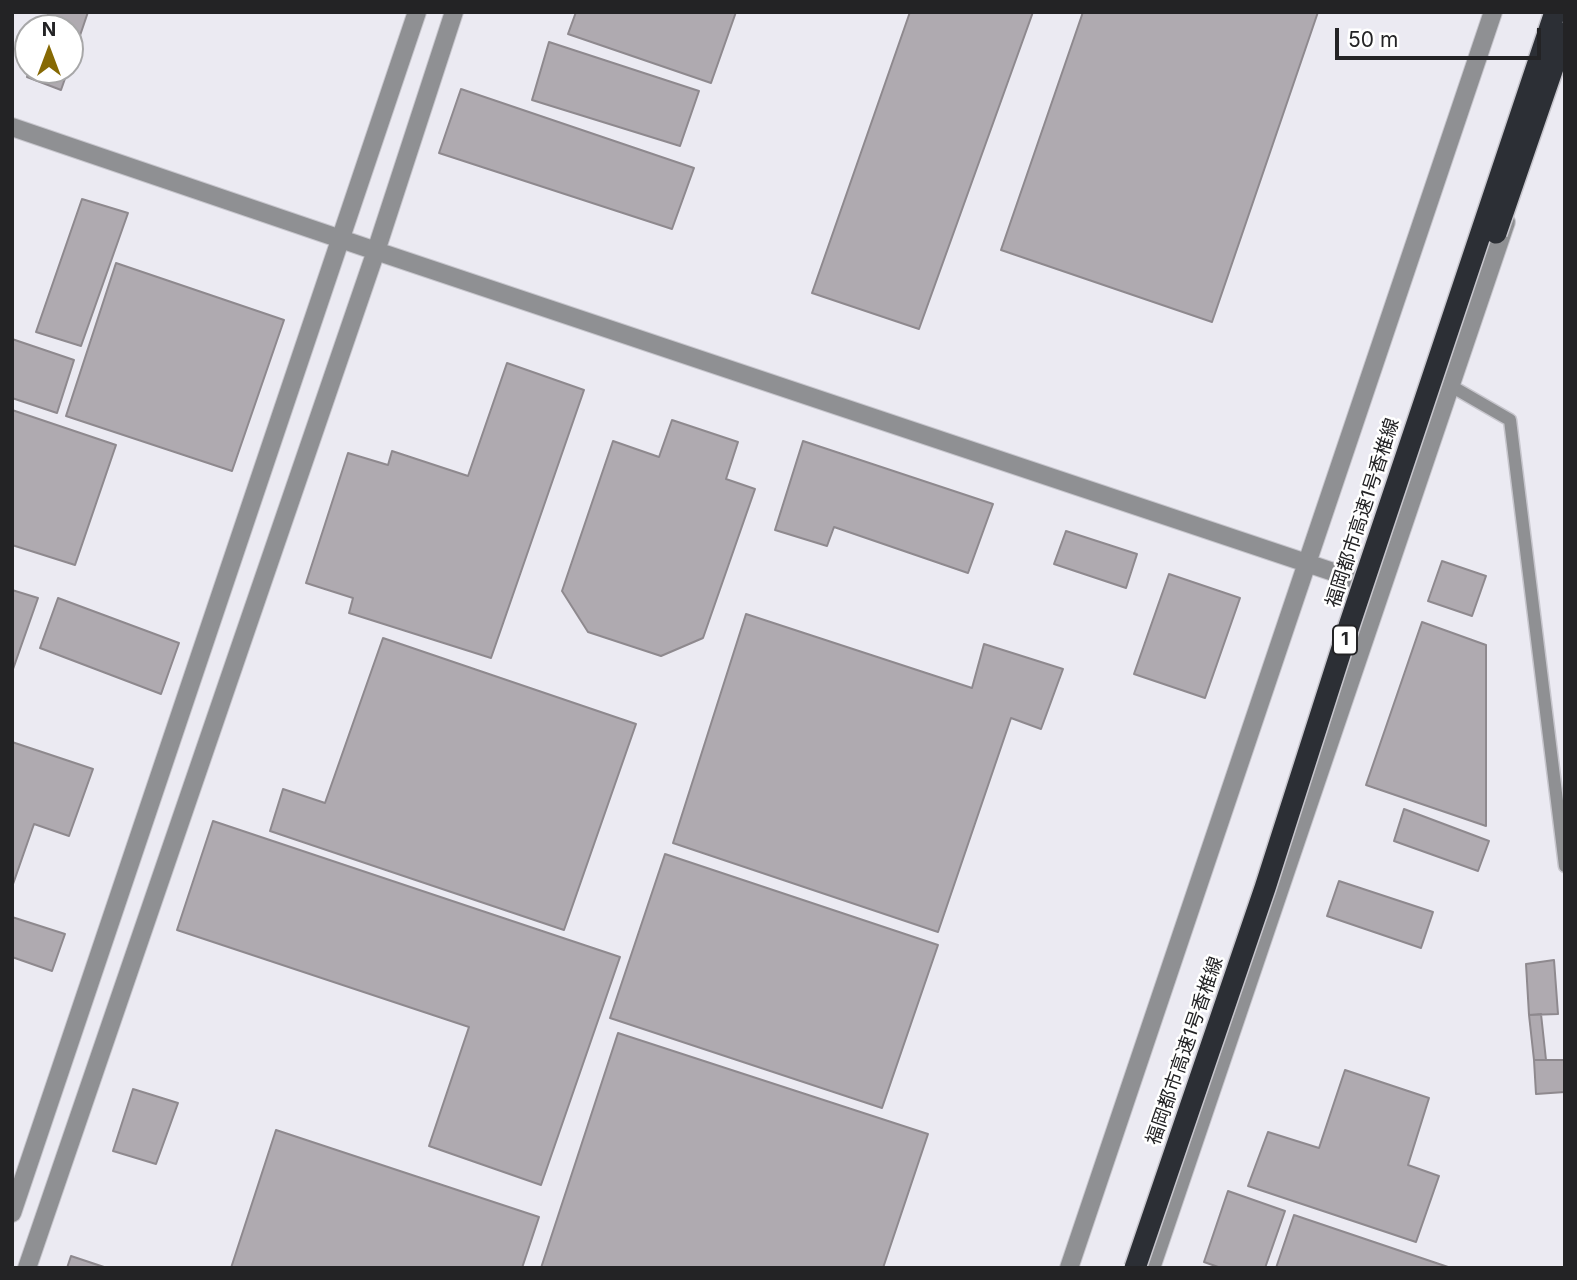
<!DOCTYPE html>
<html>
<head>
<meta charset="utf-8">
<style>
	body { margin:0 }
	#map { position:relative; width:1577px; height:1280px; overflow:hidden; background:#ebeaf2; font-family:Inter,sans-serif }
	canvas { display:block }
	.frame { position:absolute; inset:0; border:14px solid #232325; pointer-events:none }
	.north { position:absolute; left:14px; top:14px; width:70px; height:70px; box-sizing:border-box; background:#fff; border:2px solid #a7a7a8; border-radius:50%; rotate:0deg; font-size:19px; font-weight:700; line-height:28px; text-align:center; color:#232325 }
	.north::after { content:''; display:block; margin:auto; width:24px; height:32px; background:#866904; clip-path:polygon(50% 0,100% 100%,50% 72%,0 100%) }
	.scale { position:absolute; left:1335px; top:28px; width:206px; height:32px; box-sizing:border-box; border:4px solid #232325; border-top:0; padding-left:9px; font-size:21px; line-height:24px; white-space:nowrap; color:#232325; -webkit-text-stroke:5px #fff; paint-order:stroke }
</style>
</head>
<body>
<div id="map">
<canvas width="1577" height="1280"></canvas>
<div class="frame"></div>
<div class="north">N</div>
<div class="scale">50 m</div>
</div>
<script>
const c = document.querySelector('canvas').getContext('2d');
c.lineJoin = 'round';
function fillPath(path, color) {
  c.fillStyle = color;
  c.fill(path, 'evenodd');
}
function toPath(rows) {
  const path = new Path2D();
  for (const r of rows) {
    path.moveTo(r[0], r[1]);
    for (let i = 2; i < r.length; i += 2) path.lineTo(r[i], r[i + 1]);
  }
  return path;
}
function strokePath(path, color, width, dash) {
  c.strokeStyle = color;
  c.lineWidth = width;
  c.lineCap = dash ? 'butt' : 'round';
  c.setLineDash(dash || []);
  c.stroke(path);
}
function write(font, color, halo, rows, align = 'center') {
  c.font = font + ' Inter,"Noto Sans JP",sans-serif';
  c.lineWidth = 5;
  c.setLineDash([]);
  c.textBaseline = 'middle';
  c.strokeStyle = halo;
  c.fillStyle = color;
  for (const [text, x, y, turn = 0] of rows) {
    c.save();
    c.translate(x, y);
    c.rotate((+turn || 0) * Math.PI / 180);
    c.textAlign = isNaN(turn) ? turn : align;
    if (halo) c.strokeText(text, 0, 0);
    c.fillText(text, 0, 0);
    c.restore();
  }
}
const building = toPath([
	[49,12,88,12,70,65,70,28,44,28,49,12],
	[576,12,736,12,711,83,568,34,576,12],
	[910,12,1033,12,919,329,812,293,910,12],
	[1083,12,1318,12,1212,322,1001,250,1083,12],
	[549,42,699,91,680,146,532,100,549,42],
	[29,70,68,70,61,90,27,77,29,70],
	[461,89,694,168,672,229,439,153,461,89],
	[82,199,128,213,81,346,36,332,82,199],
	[116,263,284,320,232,471,66,416,116,263],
	[12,339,74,360,57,413,12,398,12,339],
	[507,363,584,390,491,658,349,613,353,598,306,583,348,453,388,465,392,451,468,476,507,363],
	[12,410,116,445,75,565,12,545,12,410],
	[672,420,738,442,726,479,755,489,703,638,661,656,588,632,562,591,613,441,659,457,672,420],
	[803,441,993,504,968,573,834,527,827,546,775,530,803,441],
	[1066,531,1137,554,1126,588,1054,564,1066,531],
	[1442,561,1486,576,1472,616,1428,601,1442,561],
	[1169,574,1240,598,1205,698,1134,674,1169,574],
	[12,590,38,598,12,672,12,590],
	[58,598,179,643,161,694,40,648,58,598],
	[746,614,972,688,984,644,1063,669,1041,729,1011,718,938,932,673,843,746,614],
	[1422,622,1486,645,1486,826,1366,785,1422,622],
	[383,638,636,724,564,930,270,831,283,789,325,803,383,638],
	[12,742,93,769,69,836,34,824,12,887,12,742],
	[1404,809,1489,841,1478,871,1394,841,1404,809],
	[213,821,620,957,541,1185,429,1146,469,1027,177,930,213,821],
	[665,854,938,945,882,1108,610,1018,665,854],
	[1339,881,1433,912,1421,948,1327,916,1339,881],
	[12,917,65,934,52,971,12,957,12,917],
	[1554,960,1558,1014,1529,1015,1526,964,1554,960],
	[1541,1014,1546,1060,1534,1060,1529,1015,1541,1014],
	[618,1033,928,1134,883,1268,541,1268,618,1033],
	[1534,1060,1565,1060,1565,1092,1536,1094,1534,1060],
	[1345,1070,1429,1098,1408,1165,1439,1176,1416,1242,1248,1186,1268,1132,1319,1148,1345,1070],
	[133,1089,178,1103,156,1164,113,1151,133,1089],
	[276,1130,539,1217,522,1268,231,1268,276,1130],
	[1228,1191,1285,1211,1265,1268,1221,1268,1204,1262,1228,1191],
	[1294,1215,1451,1268,1276,1268,1294,1215],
	[71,1256,107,1268,67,1268,71,1256]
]);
const service = toPath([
	[1451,386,1510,420,1565,866]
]);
const tertiary = toPath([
	[12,127,376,251,1381,588],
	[12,1213,417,12],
	[27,1268,376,251,454,12],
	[1069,1268,1493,12],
	[1151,1268,1506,222]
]);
const motorwayBridge = toPath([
	[1496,233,1565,33],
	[1135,1268,1265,888,1350,623,1555,12]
]);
const shields = [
	[1345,640,24]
];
const shieldNames = [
	["1",1345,640]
];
const streetNames = [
	["福岡都市高速1号香椎線",1363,513,-72],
	["福岡都市高速1号香椎線",1185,1051,-71]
];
fillPath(building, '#afaab0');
strokePath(building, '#8e898e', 2);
strokePath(service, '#c7c6cd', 15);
strokePath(tertiary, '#c7c6cd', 20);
strokePath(service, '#8f9093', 12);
strokePath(tertiary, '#8f9093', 18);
strokePath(motorwayBridge, '#c7c6cd', 24, []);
strokePath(motorwayBridge, '#2c2f35', 21);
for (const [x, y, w] of shields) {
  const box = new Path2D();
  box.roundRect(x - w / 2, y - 14.5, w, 29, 5);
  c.fillStyle = '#fff';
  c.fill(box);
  strokePath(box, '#232325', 2);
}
write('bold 18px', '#232325', null, shieldNames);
write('19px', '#232325', '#fff', streetNames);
</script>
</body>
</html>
